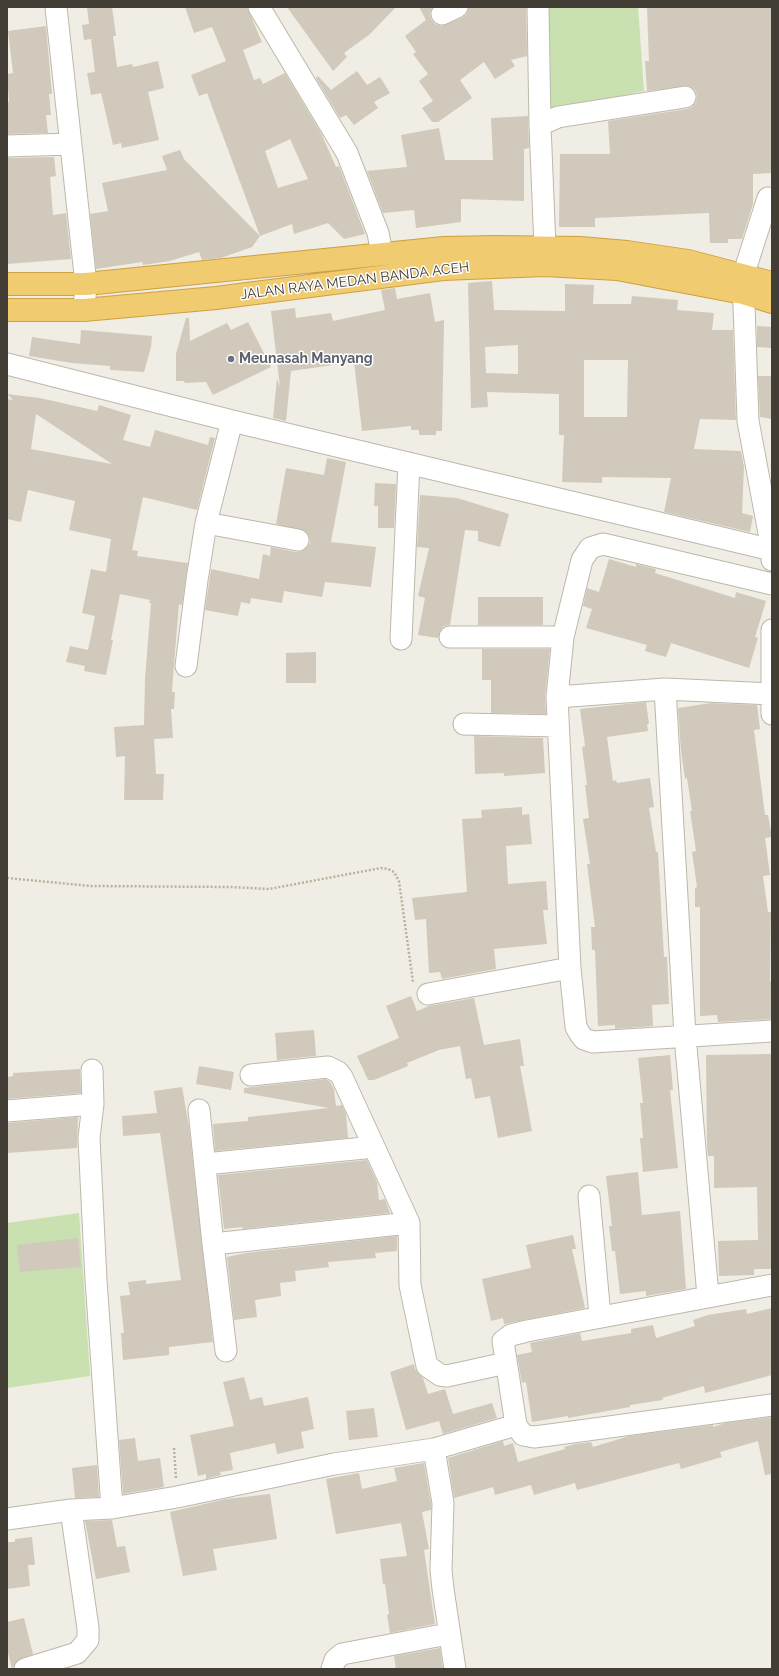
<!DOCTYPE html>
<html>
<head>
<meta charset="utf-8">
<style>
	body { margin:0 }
	#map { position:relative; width:779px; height:1676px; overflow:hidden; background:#f0ede4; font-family:Raleway,sans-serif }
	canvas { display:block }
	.frame { position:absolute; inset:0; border:8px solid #423d35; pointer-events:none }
</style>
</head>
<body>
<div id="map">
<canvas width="779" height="1676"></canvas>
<div class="frame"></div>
</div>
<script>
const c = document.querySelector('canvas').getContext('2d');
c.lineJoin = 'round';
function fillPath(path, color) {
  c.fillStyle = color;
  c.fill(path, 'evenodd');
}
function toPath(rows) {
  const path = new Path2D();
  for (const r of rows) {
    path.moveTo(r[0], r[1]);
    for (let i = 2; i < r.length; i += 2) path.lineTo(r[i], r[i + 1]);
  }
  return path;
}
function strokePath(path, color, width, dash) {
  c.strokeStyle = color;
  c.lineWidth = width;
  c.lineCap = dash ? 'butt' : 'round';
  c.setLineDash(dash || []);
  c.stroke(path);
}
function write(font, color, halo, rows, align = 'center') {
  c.font = font + ' Raleway,sans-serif';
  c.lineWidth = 3;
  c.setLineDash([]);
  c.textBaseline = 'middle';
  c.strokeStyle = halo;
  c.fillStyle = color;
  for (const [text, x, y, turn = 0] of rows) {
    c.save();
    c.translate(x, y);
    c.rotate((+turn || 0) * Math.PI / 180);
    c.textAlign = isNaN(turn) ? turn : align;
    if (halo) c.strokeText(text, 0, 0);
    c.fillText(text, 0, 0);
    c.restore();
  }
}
const green = toPath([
	[546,7,638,7,644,91,546,112],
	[79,1213,90,1376,7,1388,7,1223]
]);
const building = toPath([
	[87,7,112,7,116,36,113,36,117,67,132,64,133,67,158,61,164,88,148,92,159,140,122,148,121,143,113,145,101,93,91,95,87,73,95,72,91,39,84,40,82,25,89,24],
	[185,7,247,7,262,42,243,50,254,80,260,78,263,84,285,73,321,133,336,167,339,166,365,234,344,239,328,223,294,234,292,224,260,236,207,93,199,96,191,75,226,61,212,27,194,33],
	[290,139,308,179,278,188,265,151],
	[287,7,396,7,370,34,344,53,347,57,333,71],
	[419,7,432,7,430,13,431,19,435,24,441,26,462,18,467,14,469,7,526,7,527,56,511,60,515,66,495,79,484,62,460,80,472,98,438,122,432,122,422,108,433,101,419,81,428,74,413,54,416,52,405,36,426,20],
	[647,7,772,7,772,173,753,174,753,204,742,239,728,239,728,243,710,243,709,213,595,218,595,227,559,227,560,154,610,154,608,121,687,109,692,107,696,102,697,96,695,90,689,86,647,91,645,61,649,61],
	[46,26,52,94,49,94,51,115,46,115,48,133,7,134,7,102,9,102,7,74,13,73,8,31],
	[357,71,367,85,380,77,390,93,374,102,378,108,354,125,346,115,340,118,316,78,318,76,331,90],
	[528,116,529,148,524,149,524,201,461,199,461,222,416,228,414,210,383,213,367,171,407,167,401,135,439,128,445,160,493,160,491,118],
	[180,150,184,159,260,236,252,247,221,258,202,260,199,252,170,261,143,265,142,262,96,269,90,214,108,211,102,183,167,170,162,156],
	[54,157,56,176,50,177,53,215,66,213,71,259,7,264,7,158],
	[492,281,494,310,565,311,565,284,594,285,593,304,631,304,632,296,678,300,677,310,714,313,712,330,733,330,736,420,700,419,694,449,741,451,744,467,742,513,753,516,750,532,664,512,671,478,602,477,602,483,562,482,564,435,559,435,559,394,487,392,488,407,471,408,468,283],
	[518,345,518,374,486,373,485,347],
	[584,360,628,360,627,417,584,417],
	[395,288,397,299,430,293,435,322,444,320,442,431,436,431,436,435,419,435,419,430,411,430,411,426,362,431,354,362,291,371,286,421,273,418,277,379,280,387,271,311,295,308,296,318,331,313,333,321,385,310,381,290],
	[186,318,189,318,190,341,227,323,231,330,248,322,271,367,213,395,206,382,185,383,184,381,176,381,176,354],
	[757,326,772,327,772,348,757,347],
	[81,330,152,336,151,347,144,372,110,370,110,366,72,363,29,356,32,337,80,344],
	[758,376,772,376,772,419,760,417],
	[7,394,40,398,97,411,99,405,131,415,123,440,150,447,155,430,208,445,210,437,215,438,197,510,143,497,132,550,138,551,137,556,188,563,182,605,179,604,174,664,172,692,175,692,174,709,171,709,173,738,154,739,156,774,164,774,163,800,124,800,125,756,116,757,114,727,144,725,145,679,151,603,149,603,150,600,120,594,111,640,113,640,106,675,84,671,85,666,66,662,70,646,88,650,95,616,82,613,91,569,106,572,111,539,69,530,75,501,28,490,21,522,7,519,7,399,13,400],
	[36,414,112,464,31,449],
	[327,458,346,462,331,542,376,547,371,587,325,582,322,597,284,591,282,603,251,598,250,604,241,602,238,616,205,610,211,569,259,579,263,554,270,556,271,547,296,552,302,551,307,547,310,543,309,536,305,531,276,524,286,468,324,475],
	[375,483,396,484,394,528,378,528,378,506,374,506],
	[420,495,457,498,509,514,500,547,478,541,478,531,465,530,450,625,444,626,440,631,438,638,418,635,425,598,418,596,429,548,417,547],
	[609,559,636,567,636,564,656,569,655,573,735,598,736,592,766,601,755,637,758,638,749,668,671,643,666,657,645,651,647,645,586,628,592,609,583,606,587,588,599,592],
	[478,597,543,597,543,625,478,625],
	[482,649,550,649,545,696,546,714,491,713,491,680,482,680],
	[316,652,316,683,286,683,286,653],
	[646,702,649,724,647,724,648,731,607,737,613,781,616,780,617,783,650,778,654,807,649,808,656,852,658,852,664,957,667,957,669,1004,652,1005,653,1026,615,1029,615,1025,598,1026,595,950,592,950,591,927,595,927,587,864,590,864,583,819,589,818,585,785,587,785,582,747,585,746,580,709],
	[711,703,757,705,760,729,754,730,765,815,768,815,772,837,765,838,770,875,763,876,768,912,771,912,770,981,772,981,772,1019,718,1022,717,1015,700,1016,700,907,695,907,695,888,697,887,692,852,696,851,690,811,692,811,687,778,685,779,681,751,678,708],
	[474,736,543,738,545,773,504,776,504,773,475,774],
	[522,807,522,815,529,814,532,844,506,846,508,884,546,881,548,910,543,910,547,944,494,949,496,969,442,979,440,972,429,973,426,919,415,920,412,898,467,892,462,819,482,818,481,810],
	[411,996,417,1011,429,1006,474,998,484,1045,520,1039,524,1066,520,1066,532,1131,498,1138,490,1096,475,1099,471,1078,466,1079,460,1046,439,1050,407,1063,408,1066,374,1080,368,1080,357,1056,399,1038,386,1006],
	[314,1030,316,1056,277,1060,275,1033],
	[772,1054,772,1269,754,1269,754,1275,719,1276,718,1241,758,1240,757,1187,714,1188,714,1156,708,1156,707,1146,706,1055],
	[670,1055,673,1090,670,1090,678,1168,643,1172,640,1138,643,1138,640,1103,643,1103,638,1058],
	[199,1066,234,1072,231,1090,196,1084],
	[80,1069,81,1093,7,1099,7,1077,13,1076,13,1073],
	[326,1079,330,1082,334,1089,336,1106,342,1105,346,1114,348,1138,215,1151,213,1124,248,1121,248,1117,329,1108,244,1093,244,1088],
	[182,1087,189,1127,213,1342,169,1347,169,1355,123,1360,121,1333,124,1333,120,1296,130,1295,128,1282,146,1280,146,1284,181,1280,160,1133,123,1136,122,1116,157,1113,154,1091],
	[78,1117,77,1148,7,1153,7,1123],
	[367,1160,377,1182,379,1200,385,1199,390,1213,243,1229,242,1227,224,1229,218,1175],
	[638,1172,642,1215,680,1211,686,1289,646,1296,646,1291,620,1294,615,1251,612,1251,609,1226,612,1226,606,1176],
	[573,1235,576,1249,572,1249,585,1308,504,1324,503,1318,491,1321,482,1279,531,1268,526,1245],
	[397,1236,397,1251,375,1253,376,1258,328,1262,329,1267,295,1271,296,1281,280,1283,281,1296,255,1300,257,1317,234,1320,227,1257,246,1253],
	[78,1238,81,1267,20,1272,17,1245],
	[772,1308,772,1375,713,1391,705,1393,704,1386,662,1398,663,1400,630,1405,630,1407,568,1418,568,1416,532,1422,526,1382,522,1383,517,1355,532,1352,530,1343,580,1333,582,1341,631,1333,631,1329,653,1325,656,1338,695,1326,693,1320,708,1315,746,1309,747,1314],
	[414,1364,415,1369,423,1378,428,1394,445,1389,453,1414,492,1403,497,1418,443,1434,439,1421,406,1430,390,1372],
	[244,1377,250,1400,262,1397,264,1406,308,1397,314,1429,301,1432,304,1448,277,1454,275,1443,230,1453,233,1470,220,1472,221,1475,206,1479,206,1474,198,1476,190,1435,234,1426,223,1382],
	[374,1408,378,1437,349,1440,346,1411],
	[772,1417,772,1474,765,1475,758,1441,720,1452,722,1457,681,1469,679,1463,577,1490,575,1483,534,1495,531,1485,495,1495,493,1487,454,1498,448,1458,503,1441,504,1446,513,1443,518,1462,565,1449,564,1447,575,1444,591,1442,593,1447,629,1436,713,1425,713,1427,725,1423],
	[135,1438,138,1461,160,1458,164,1487,123,1494,119,1440],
	[424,1463,431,1504,431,1510,422,1512,429,1549,424,1550,435,1624,390,1633,387,1615,389,1614,385,1584,383,1584,380,1559,407,1556,401,1523,336,1534,326,1479,359,1473,362,1489,397,1481,394,1468],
	[97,1465,99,1497,75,1498,72,1468],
	[270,1494,277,1539,213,1549,217,1570,183,1576,170,1512,226,1499],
	[112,1520,117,1547,125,1546,130,1572,96,1579,85,1521],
	[32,1537,35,1565,28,1565,30,1586,7,1589,7,1542,15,1542,15,1539],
	[24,1618,33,1654,17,1661,12,1669,7,1649,7,1622],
	[440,1648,443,1669,396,1669,394,1656]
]);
const path = toPath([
	[7,878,91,886,230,887,269,889,381,868,388,869,394,872,399,881,413,982],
	[174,1448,176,1479]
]);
const minor = toPath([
	[56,7,86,284,84,310],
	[259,7,347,153,378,233,382,254],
	[538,7,540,125,545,247],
	[442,14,457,7],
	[540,125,558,117,685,97],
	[7,146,70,144],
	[768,198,743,276,748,421,772,549,772,560],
	[7,364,232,421,772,550],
	[206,523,298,540],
	[772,630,772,714],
	[450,637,563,637],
	[401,639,409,463],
	[186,666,197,580,206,523,232,421],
	[665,689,685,1036,708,1296],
	[772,694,665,689,557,697,570,968,576,1027,580,1034,584,1039,593,1042,772,1031],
	[557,697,563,637,582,560,590,548,603,544,772,584],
	[464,724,558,726],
	[428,994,570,968],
	[92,1070,93,1104,89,1138,96,1280,112,1508],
	[251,1075,328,1067,338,1072,342,1077,409,1223,410,1285,427,1366,440,1375,447,1376,506,1363],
	[199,1110,213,1244,409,1223],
	[7,1111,93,1104],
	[205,1164,374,1147],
	[589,1196,600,1316],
	[213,1244,226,1351],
	[772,1285,527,1331,511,1335,503,1341,516,1425,523,1435,534,1437,550,1435,772,1405],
	[434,1449,443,1503,441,1570,443,1589,455,1669],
	[7,1519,71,1510,112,1508,177,1497,334,1464,434,1449,516,1425],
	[25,1669,77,1653,88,1640,88,1628,71,1510],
	[332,1669,335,1660,342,1654,448,1634]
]);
const highway = toPath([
	[7,284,86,284,444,248,496,247,580,248,627,252,688,261,772,283],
	[7,310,84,310,216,298,443,269,545,265,617,269,743,293,772,302]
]);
const markers = [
	[231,359,4,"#6b7280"]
];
const streetNames = [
	["JALAN RAYA MEDAN BANDA ACEH",355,281,-7]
];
const worshipNames = [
	["Meunasah Manyang",239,359]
];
fillPath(green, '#c9e1b0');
fillPath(building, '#d1c9bb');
strokePath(minor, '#beb8ab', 23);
strokePath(highway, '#cea040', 24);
strokePath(path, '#bbb19a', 2.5, [2, 2]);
strokePath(minor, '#fff', 21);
strokePath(highway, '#f0cb6f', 22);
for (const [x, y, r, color] of markers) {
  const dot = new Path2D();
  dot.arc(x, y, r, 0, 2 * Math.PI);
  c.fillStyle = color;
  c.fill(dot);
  strokePath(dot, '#fff', 1.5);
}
write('14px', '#423d35', '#fff', streetNames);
write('bold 14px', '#5b616d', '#fff', worshipNames, 'left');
</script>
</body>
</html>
